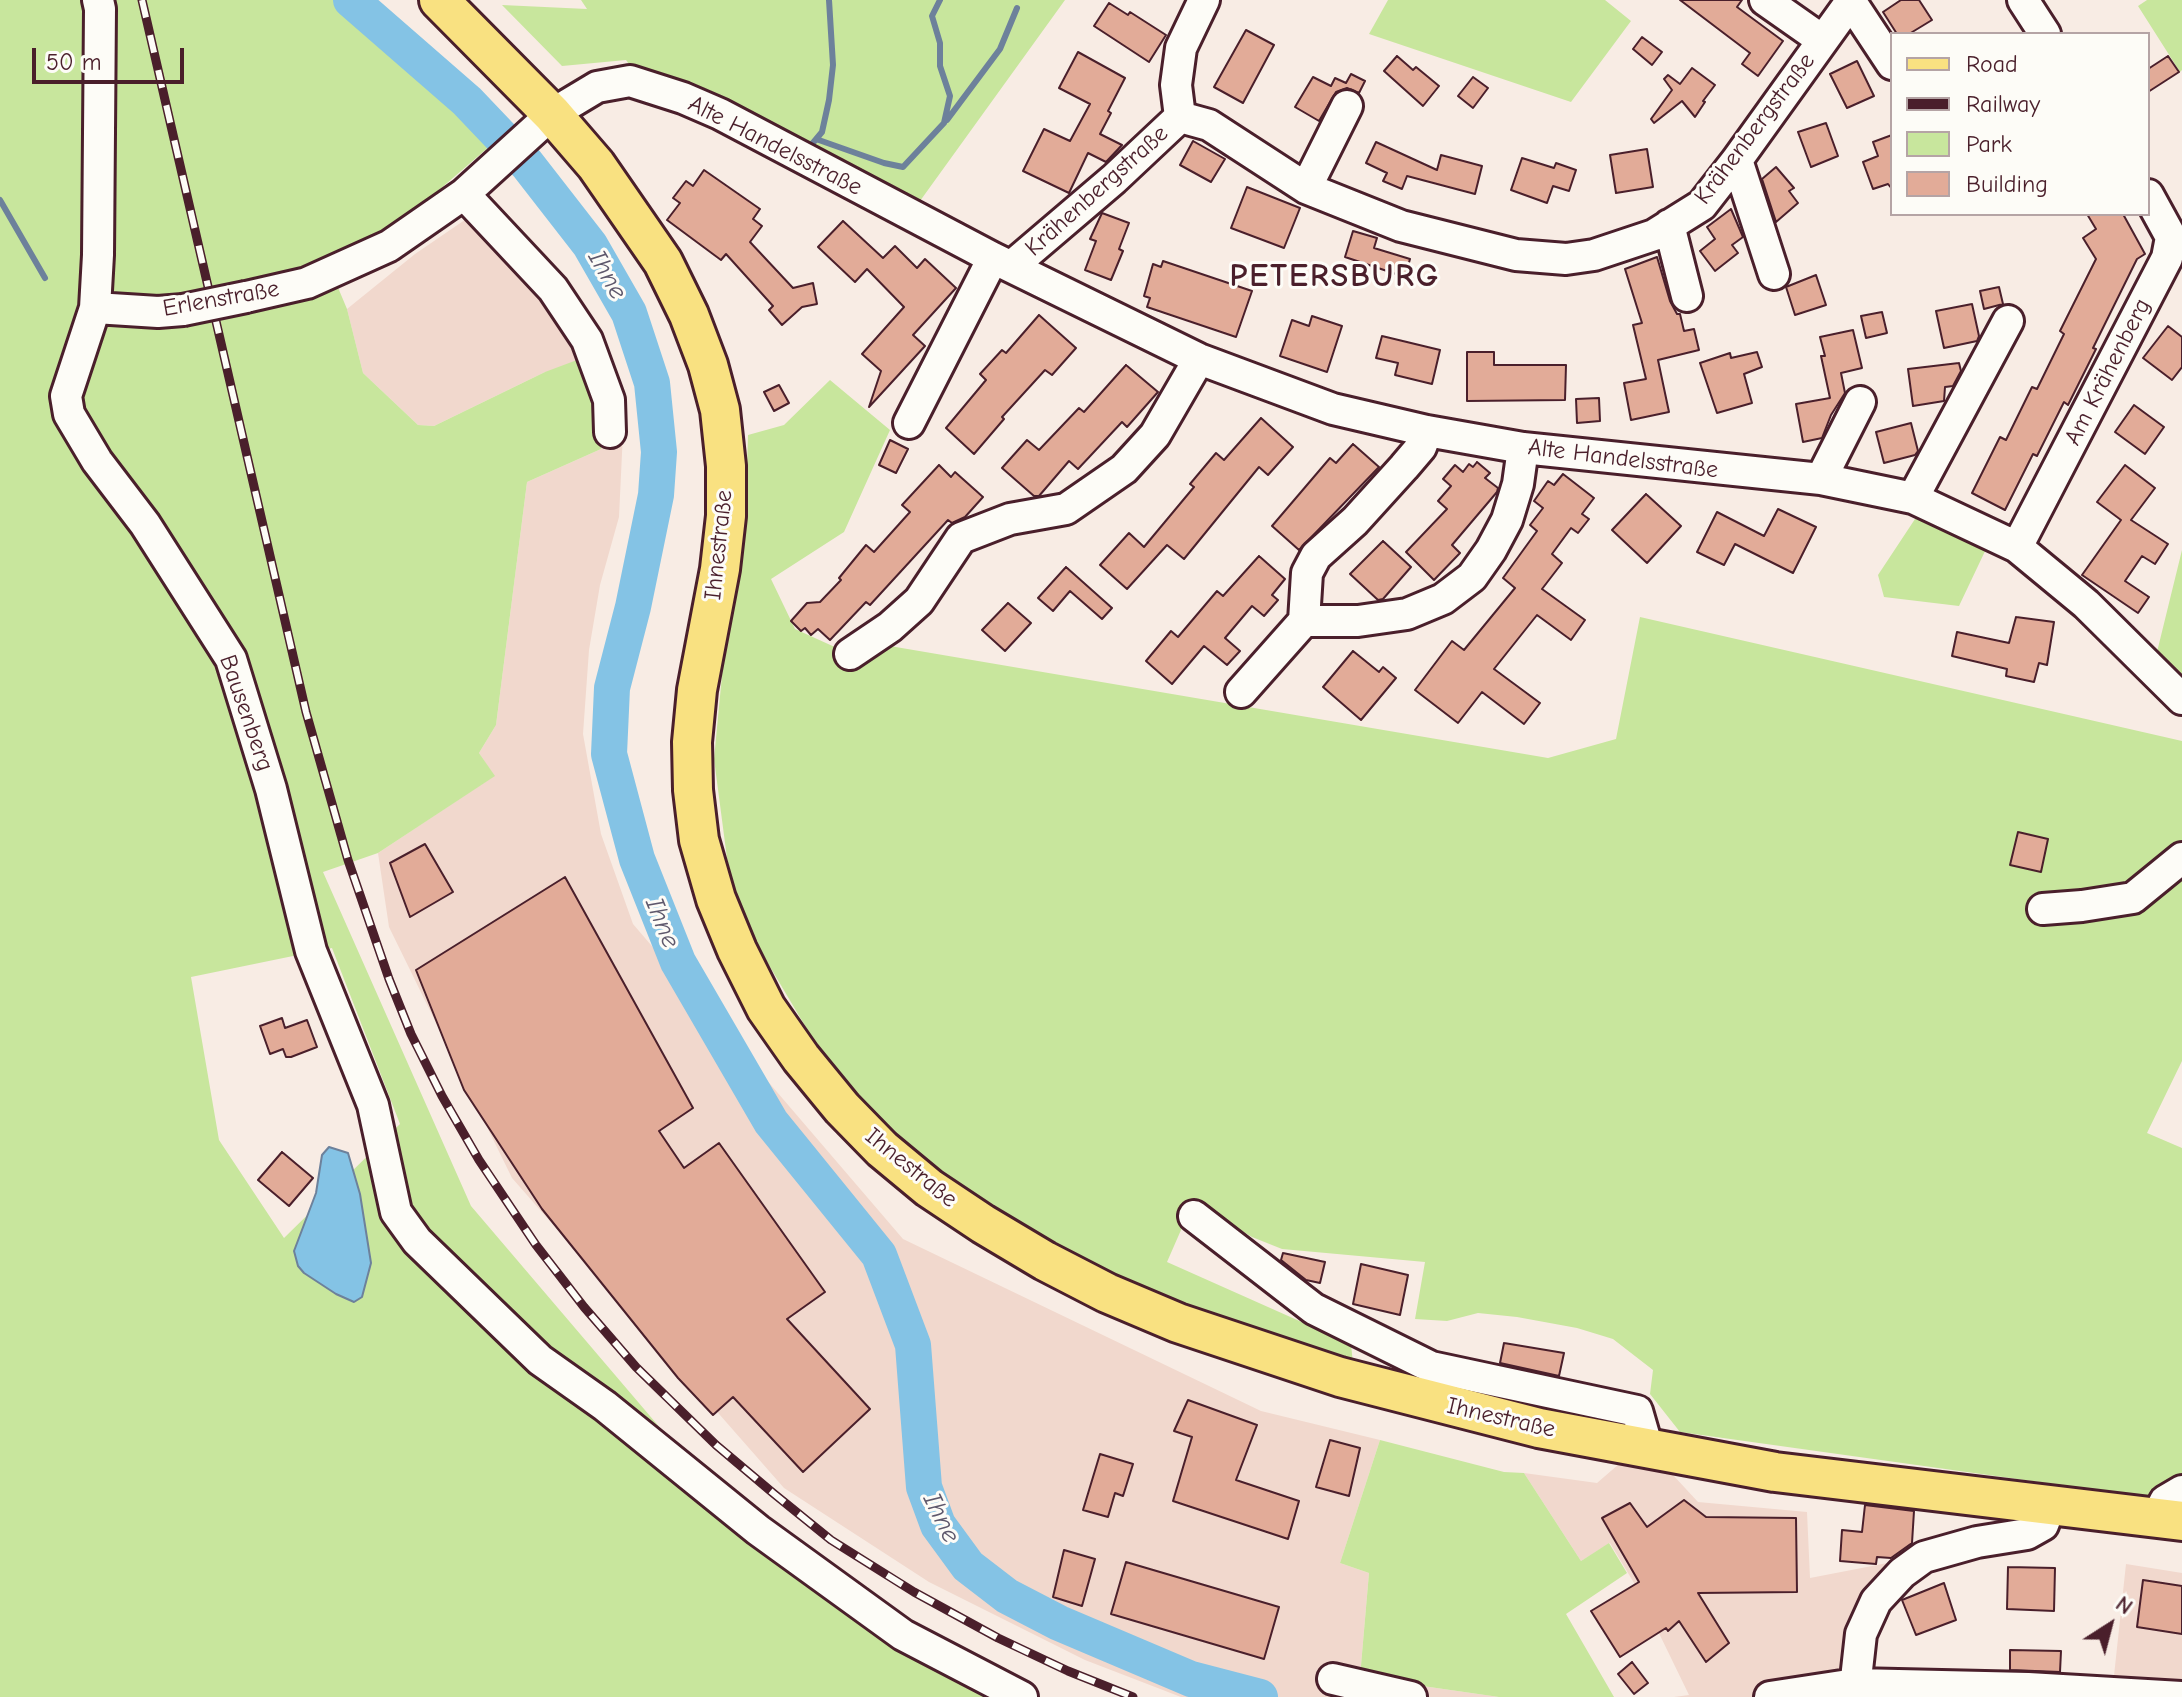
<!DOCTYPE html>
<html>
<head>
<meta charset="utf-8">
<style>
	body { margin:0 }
	#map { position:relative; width:2182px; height:1697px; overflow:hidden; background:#f8ece4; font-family:"Comic Neue",sans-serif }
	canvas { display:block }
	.legend { position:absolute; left:1890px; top:32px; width:260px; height:184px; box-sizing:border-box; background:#fdfcf7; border:2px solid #b5a4a5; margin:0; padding:10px 14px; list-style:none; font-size:24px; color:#4a1f2b }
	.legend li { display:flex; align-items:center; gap:16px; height:40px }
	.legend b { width:40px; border:2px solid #b5a4a5 }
	.north { position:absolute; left:2070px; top:1585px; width:80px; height:80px; -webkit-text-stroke:6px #fdfcf7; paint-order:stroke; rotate:36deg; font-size:22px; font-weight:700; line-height:32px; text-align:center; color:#4a1f2b }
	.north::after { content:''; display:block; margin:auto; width:28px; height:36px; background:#4a1f2b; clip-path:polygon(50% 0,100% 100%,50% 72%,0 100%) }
	.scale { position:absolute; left:32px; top:48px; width:152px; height:36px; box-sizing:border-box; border:4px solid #4a1f2b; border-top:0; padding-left:10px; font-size:24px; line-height:28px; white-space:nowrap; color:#4a1f2b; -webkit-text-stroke:6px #fdfcf7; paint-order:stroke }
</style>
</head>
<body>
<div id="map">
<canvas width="2182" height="1697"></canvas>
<ul class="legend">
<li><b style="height:10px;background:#f9e181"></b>Road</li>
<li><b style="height:10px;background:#4a1f2b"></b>Railway</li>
<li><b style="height:22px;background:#c8e69d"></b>Park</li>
<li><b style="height:22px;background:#e2ab98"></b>Building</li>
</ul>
<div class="north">N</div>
<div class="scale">50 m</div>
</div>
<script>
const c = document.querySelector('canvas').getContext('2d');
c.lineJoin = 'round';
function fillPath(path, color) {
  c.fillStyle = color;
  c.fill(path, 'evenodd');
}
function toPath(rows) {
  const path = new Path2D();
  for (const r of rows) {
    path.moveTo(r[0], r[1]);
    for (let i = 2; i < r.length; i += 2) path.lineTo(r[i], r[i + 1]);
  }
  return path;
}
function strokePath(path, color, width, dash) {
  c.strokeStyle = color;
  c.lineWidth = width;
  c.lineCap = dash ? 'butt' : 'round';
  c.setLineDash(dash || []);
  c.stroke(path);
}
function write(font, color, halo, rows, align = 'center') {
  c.font = font + ' "Comic Neue",sans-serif';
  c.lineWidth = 6;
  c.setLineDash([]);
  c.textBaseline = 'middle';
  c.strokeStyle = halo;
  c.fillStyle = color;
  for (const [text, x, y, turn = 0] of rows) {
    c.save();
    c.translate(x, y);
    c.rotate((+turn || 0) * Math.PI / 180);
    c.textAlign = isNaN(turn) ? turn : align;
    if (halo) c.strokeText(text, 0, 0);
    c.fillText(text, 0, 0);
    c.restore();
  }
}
const built = toPath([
	[494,200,548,257,605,347,624,411,619,517,600,585,589,650,583,734,601,834,633,924,903,1239,1261,1411,1380,1440,1340,1563,1369,1573,1360,1677,1499,1697,1181,1697,1085,1660,929,1582,784,1488,512,1178,389,927,378,853,494,776,479,753,496,725,527,482,601,449,545,372,434,426,418,425,363,373,347,309,415,254],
	[1619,1464,1673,1475,1698,1502,1807,1512,1810,1578,1903,1560,1871,1632,1869,1666,1877,1677,2113,1685,2126,1564,2182,1573,2182,1697,1674,1697,1689,1695,1637,1588,1610,1543,1581,1561,1524,1473,1597,1483]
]);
const green = toPath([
	[0,0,336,0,491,145,387,235,326,259,347,309,363,373,418,425,434,426,545,372,585,357,599,400,601,449,527,482,496,725,479,753,495,776,378,853,323,872,471,1206,748,1531,1000,1697,0,1697],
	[332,948,400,1124,284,1238,219,1140,191,977],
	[581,0,1065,0,920,201,634,71,626,60,562,66,502,5,587,9],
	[1388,0,1605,0,1631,21,1571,102,1369,34],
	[2147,0,2182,0,2182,70,2180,72,2138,6],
	[830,380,890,430,844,532,771,579,795,629,837,648,884,645,1548,758,1616,739,1640,617,2182,741,2182,1061,2147,1133,2182,1148,2182,1502,1680,1432,1650,1394,1653,1370,1613,1339,1577,1328,1517,1317,1478,1313,1447,1321,1415,1319,1425,1262,1282,1249,1252,1237,1227,1222,1195,1198,1167,1262,1351,1344,1353,1364,1148,1292,1087,1263,900,1147,814,1041,750,933,730,881,714,759,727,623,745,536,748,435,784,425],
	[1917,516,1987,547,1959,606,1884,597,1878,575],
	[2182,550,2182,674,2157,652],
	[1380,1440,1504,1472,1524,1473,1581,1561,1609,1543,1627,1573,1566,1614,1614,1697,1499,1697,1360,1677,1369,1573,1340,1563]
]);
const water = toPath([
	[329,1147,348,1153,360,1194,371,1263,362,1297,354,1302,336,1294,304,1273,298,1266,294,1251,316,1193,322,1155,329,1147]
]);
const stream = toPath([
	[947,120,1000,49,1017,8],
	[816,139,884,163,903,167,944,123,950,96,940,66,940,43,932,16,940,0],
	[812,144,822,132,829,100,833,65,829,0],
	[0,200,45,278]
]);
const river = toPath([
	[351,0,467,101,527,164,590,245,629,313,652,383,659,452,656,495,633,607,612,688,609,754,637,859,678,962,771,1122,879,1255,913,1345,924,1487,938,1525,968,1566,1007,1596,1059,1623,1191,1679,1260,1697]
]);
const building = toPath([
	[1680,0,1742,0,1737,7,1783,41,1758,76,1742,64,1750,53,1680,0],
	[1901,0,1919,0,1932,20,1909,34,1897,34,1883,12,1901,0],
	[1109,3,1128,15,1130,12,1166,35,1149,62,1094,26,1109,3],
	[1246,30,1274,45,1243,103,1214,87,1246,30],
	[1642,37,1662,52,1652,65,1633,49,1642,37],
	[1078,52,1125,78,1108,111,1111,113,1100,134,1122,145,1106,162,1088,153,1069,193,1023,171,1044,129,1070,141,1090,104,1059,88,1078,52],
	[1397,56,1413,70,1416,67,1439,86,1423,106,1384,71,1397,56],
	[2168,56,2179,72,2148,92,2148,69,2168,56],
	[1857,61,1874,96,1847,108,1830,74,1857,61],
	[1692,68,1715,85,1703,101,1705,102,1695,117,1682,101,1654,123,1651,119,1672,90,1664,79,1668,75,1680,84,1692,68],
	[1351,74,1365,81,1359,93,1347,88,1336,92,1319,121,1295,107,1313,77,1331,86,1335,78,1346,83,1351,74],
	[1473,77,1488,88,1473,108,1458,96,1473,77],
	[1826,123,1838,156,1811,167,1798,132,1826,123],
	[1892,135,1892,189,1888,184,1873,189,1863,162,1878,156,1873,142,1892,135],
	[1193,141,1225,159,1211,182,1180,165,1193,141],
	[1376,142,1437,170,1441,155,1482,166,1475,194,1407,176,1402,189,1383,181,1387,173,1366,163,1376,142],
	[1647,149,1653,187,1616,193,1610,155,1647,149],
	[1522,158,1554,168,1556,163,1576,170,1569,191,1553,186,1547,203,1511,190,1522,158],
	[1776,167,1794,188,1789,191,1798,203,1776,222,1762,179,1776,167],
	[704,170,760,209,753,219,762,226,750,242,793,288,813,283,817,304,802,307,782,325,769,310,773,306,726,254,721,260,667,220,680,203,673,198,686,181,693,186,704,170],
	[1247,187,1300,208,1284,248,1231,228,1247,187],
	[1731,209,1743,237,1732,245,1738,253,1715,271,1700,251,1715,239,1707,227,1731,209],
	[1102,213,1129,223,1119,249,1123,251,1111,280,1085,270,1096,241,1090,239,1102,213],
	[2087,214,2123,214,2145,254,2137,259,2093,348,2096,349,2068,405,2064,402,2037,456,2033,454,2005,510,1972,493,2000,437,2006,440,2032,387,2037,389,2064,334,2060,331,2096,259,2083,238,2096,229,2087,214],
	[843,221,883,258,895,246,917,268,925,259,956,288,913,335,925,346,869,407,881,371,862,354,904,307,867,269,855,282,818,247,843,221],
	[1353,231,1377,238,1374,248,1410,259,1405,277,1345,257,1353,231],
	[1657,257,1670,301,1677,314,1680,314,1684,331,1694,329,1699,350,1658,360,1669,412,1631,420,1624,383,1646,379,1633,325,1642,323,1625,269,1657,257],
	[1163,261,1252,291,1236,337,1147,307,1150,298,1144,296,1153,264,1161,267,1163,261],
	[1816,275,1826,305,1795,315,1786,287,1816,275],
	[1999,287,2003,304,1984,309,1980,291,1999,287],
	[1972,304,1979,336,1977,341,1944,348,1936,311,1972,304],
	[1882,312,1887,333,1866,338,1861,316,1882,312],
	[1039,315,1076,348,1052,375,1045,370,1002,417,1004,419,974,454,946,428,986,380,980,374,1002,350,1006,353,1039,315],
	[1312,316,1342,326,1327,372,1280,356,1292,320,1309,326,1312,316],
	[2168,326,2182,337,2182,367,2172,380,2143,358,2168,326],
	[1853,330,1862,368,1841,373,1845,393,1831,415,1822,438,1803,442,1796,404,1830,398,1821,356,1825,356,1820,337,1853,330],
	[1382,336,1440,350,1432,384,1395,375,1398,363,1376,358,1382,336],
	[1467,352,1494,352,1494,365,1566,365,1565,400,1467,401,1467,352],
	[1757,352,1762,367,1744,374,1752,403,1717,413,1700,363,1730,353,1731,358,1757,352],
	[1959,363,1961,371,1953,386,1945,387,1944,401,1913,406,1908,369,1959,363],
	[1126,365,1158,392,1127,427,1122,422,1078,469,1069,461,1039,496,1034,496,1002,468,1027,440,1039,450,1079,408,1084,412,1126,365],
	[779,385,789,403,774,411,764,392,779,385],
	[1599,398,1600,421,1577,423,1576,399,1599,398],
	[2134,405,2164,427,2145,454,2115,432,2134,405],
	[1261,418,1293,447,1268,475,1259,467,1184,559,1167,545,1127,589,1100,565,1129,533,1144,547,1194,487,1190,484,1216,453,1224,460,1261,418],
	[1911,423,1918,451,1915,455,1884,463,1876,432,1911,423],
	[890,440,908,449,896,473,879,465,890,440],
	[1353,444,1379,467,1299,550,1272,526,1330,458,1336,463,1353,444],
	[1477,462,1490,473,1485,478,1498,488,1497,492,1452,545,1460,553,1434,580,1406,552,1447,509,1438,501,1451,486,1443,479,1455,465,1463,472,1469,464,1473,467,1477,462],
	[939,465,951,477,955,472,983,497,965,517,952,523,948,520,870,605,866,602,830,640,818,629,811,635,805,628,801,631,791,621,807,603,820,602,841,580,839,578,866,545,874,552,910,512,902,505,939,465],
	[2125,465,2155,488,2131,520,2168,544,2155,564,2142,556,2125,581,2149,597,2138,613,2082,575,2121,520,2097,502,2125,465],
	[1563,474,1594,498,1582,514,1589,519,1578,533,1571,528,1552,554,1562,563,1542,589,1585,620,1571,640,1537,615,1494,669,1540,703,1524,724,1482,692,1458,723,1415,690,1452,641,1464,650,1515,588,1503,578,1537,531,1530,525,1543,508,1534,501,1548,481,1554,485,1563,474],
	[1646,494,1681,526,1647,563,1612,530,1646,494],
	[1778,509,1816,527,1793,573,1735,544,1724,565,1697,552,1717,512,1764,536,1778,509],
	[1383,541,1411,567,1383,599,1378,600,1350,574,1383,541],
	[1259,556,1285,579,1272,595,1278,600,1264,616,1252,606,1225,638,1240,651,1227,665,1204,646,1172,684,1146,661,1171,631,1178,637,1217,591,1223,596,1259,556],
	[1066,567,1112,608,1102,619,1070,591,1053,611,1038,598,1066,567],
	[1008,603,1031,623,1005,651,982,630,1008,603],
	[2016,617,2054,622,2047,665,2039,663,2034,682,2006,676,2007,669,1952,656,1957,632,2009,643,2016,617],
	[1353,651,1379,672,1383,667,1396,678,1361,720,1323,687,1353,651],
	[2018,832,2048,839,2041,872,2010,865,2018,832],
	[425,844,453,892,410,917,390,863,425,844],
	[565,877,693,1108,659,1131,684,1168,719,1143,825,1292,787,1319,870,1409,803,1472,733,1397,713,1415,678,1378,542,1209,464,1090,416,970,565,877],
	[282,1018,285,1028,307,1020,317,1047,291,1057,286,1057,283,1049,270,1054,260,1026,282,1018],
	[282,1152,313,1178,289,1206,258,1180,282,1152],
	[1283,1253,1325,1262,1320,1283,1306,1280,1281,1260,1283,1253],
	[1361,1264,1408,1275,1400,1315,1353,1304,1361,1264],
	[1504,1343,1564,1353,1559,1376,1500,1363,1504,1343],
	[1188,1400,1257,1425,1236,1480,1299,1501,1288,1539,1173,1501,1192,1437,1174,1431,1188,1400],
	[1330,1440,1360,1448,1349,1496,1316,1487,1330,1440],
	[1100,1454,1133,1464,1123,1496,1115,1493,1108,1517,1083,1510,1100,1454],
	[1684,1500,1706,1517,1796,1518,1797,1592,1698,1593,1729,1643,1706,1662,1679,1621,1668,1631,1666,1628,1620,1657,1591,1611,1639,1582,1602,1518,1630,1503,1647,1527,1684,1500],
	[1865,1505,1914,1511,1912,1543,1891,1558,1877,1557,1876,1564,1840,1561,1842,1530,1862,1532,1865,1505],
	[1064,1550,1095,1559,1082,1606,1053,1597,1064,1550],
	[1126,1562,1279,1607,1264,1659,1111,1614,1126,1562],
	[2008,1567,2055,1568,2054,1611,2007,1609,2008,1567],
	[2143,1580,2182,1586,2182,1634,2137,1627,2143,1580],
	[1944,1583,1956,1620,1916,1635,1902,1600,1944,1583],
	[2010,1650,2061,1651,2060,1672,2010,1670,2010,1650],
	[1632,1662,1648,1683,1634,1694,1618,1674,1632,1662]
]);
const minor = toPath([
	[98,0,100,9,98,255,95,308,66,396,69,414,97,461,145,524,231,659,271,789,311,951,373,1105,396,1212,417,1241,540,1360,605,1406,758,1530,903,1635,1022,1697],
	[1765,0,1822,40],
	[2023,0,2045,34],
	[1851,2,1892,64],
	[1180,117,1176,85,1181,48,1204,0],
	[1737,160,1774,274],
	[1306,188,1347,106],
	[464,194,553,289,587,340,609,400,610,432],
	[1669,225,1687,296],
	[1012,266,1114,179,1180,117,1209,125,1306,188,1401,226,1516,255,1566,259,1594,255,1654,235,1702,205,1737,160,1852,0],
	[246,297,307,283,389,246,464,194,552,114,597,87,630,81,683,98,720,114,993,258,1199,359,1333,409,1427,431,1523,448,1821,479,1913,498,2017,547,2086,604,2182,699],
	[95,308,158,312,183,310],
	[909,423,993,258],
	[1821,479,1860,402],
	[1913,498,2008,321],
	[2017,547,2167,258,2171,237,2148,195],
	[1304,621,1307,573,1316,556,1355,521,1404,467,1421,447,1427,431],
	[850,654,890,627,919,601,961,538,1010,519,1066,509,1124,469,1155,435,1199,359],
	[1241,692,1304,621,1358,621,1407,614,1443,599,1472,577,1491,550,1507,520,1518,484,1523,448],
	[2043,909,2082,906,2133,898,2182,858],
	[1194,1216,1314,1309,1431,1367,1637,1411,1648,1449],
	[2157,1517,2165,1501,2182,1491],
	[1333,1679,1411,1697],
	[1770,1697,1855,1684,2028,1688,2182,1697],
	[1854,1697,1861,1634,1876,1601,1902,1573,1924,1557,1977,1542,2027,1534,2043,1525,2051,1504]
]);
const major = toPath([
	[439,0,552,114,596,165,663,262,689,315,708,365,720,410,726,466,726,516,720,569,697,690,692,742,693,790,699,840,716,899,737,950,766,1008,801,1058,842,1108,882,1149,929,1188,983,1224,1045,1261,1107,1293,1178,1323,1340,1377,1539,1428,1775,1472,2182,1521]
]);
const rail = toPath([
	[142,0,306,712,348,860,389,979,411,1034,442,1096,479,1160,536,1245,584,1307,636,1367,716,1445,773,1493,831,1540,914,1592,998,1638,1068,1671,1133,1697]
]);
const minorBridge = toPath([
	[183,310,246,297]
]);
const streetNames = [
	["Krähenbergstraße",1755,129,-53],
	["Alte Handelsstraße",775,146,27],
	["Krähenbergstraße",1097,191,-42],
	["Erlenstraße",221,299,-10],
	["Am Krähenberg",2108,372,-63],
	["Alte Handelsstraße",1623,459,7],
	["Ihnestraße",719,545,-84],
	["Bausenberg",246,713,71],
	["Ihnestraße",911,1168,39],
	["Ihnestraße",1501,1418,13]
];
const waterNames = [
	["Ihne",607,275,60],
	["Ihne",662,923,68],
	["Ihne",941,1518,64]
];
const districtNames = [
	["PETERSBURG",1335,277]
];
fillPath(built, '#f1d8cd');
fillPath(green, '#c8e69d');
fillPath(water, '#84c3e5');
strokePath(water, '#6d819b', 2);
strokePath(stream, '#6d819b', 6);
strokePath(river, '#84c3e5', 36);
fillPath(building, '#e2ab98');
strokePath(building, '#4a1f2b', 2);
strokePath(minor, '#4a1f2b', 36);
strokePath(major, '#4a1f2b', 44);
strokePath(minor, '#fdfcf7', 30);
strokePath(major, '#f9e181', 38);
strokePath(rail, '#4a1f2b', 9);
strokePath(rail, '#fdfcf7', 6, [18]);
strokePath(minorBridge, '#4a1f2b', 36, []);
strokePath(minorBridge, '#fdfcf7', 30);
write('24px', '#4a1f2b', '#fdfcf7', streetNames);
write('italic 26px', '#5e586c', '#fdfcf7', waterNames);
c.letterSpacing = '2px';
write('bold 32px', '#4a1f2b', '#fdfcf7', districtNames);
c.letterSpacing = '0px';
</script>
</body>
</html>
